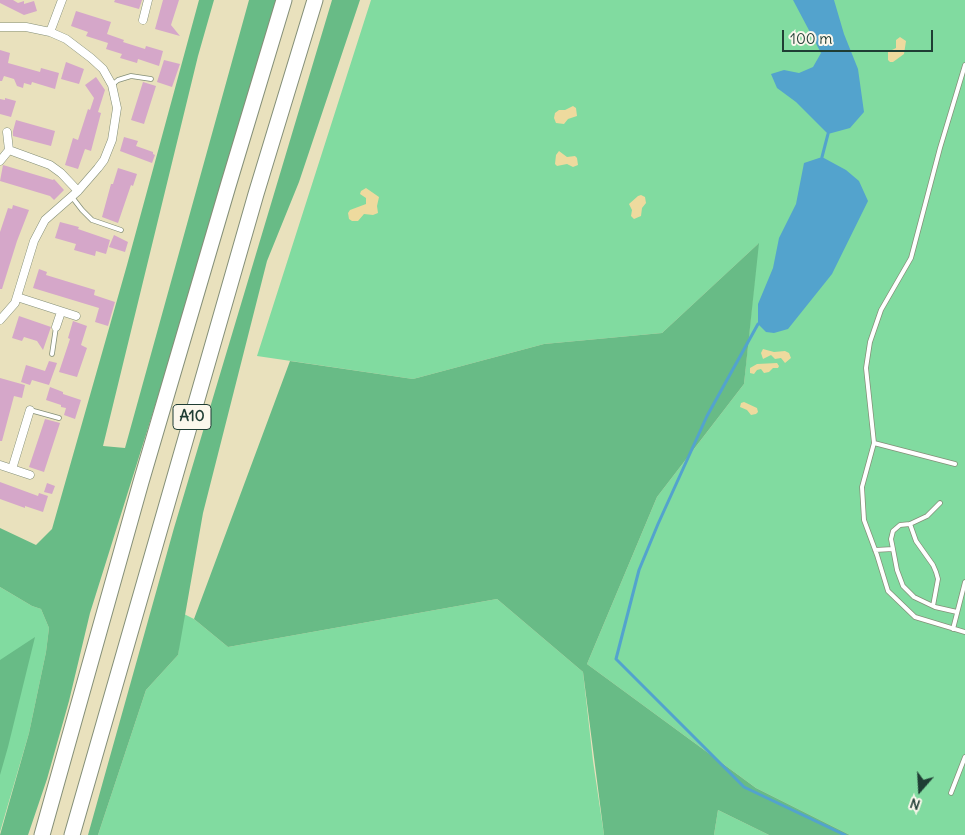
<!DOCTYPE html>
<html>
<head>
<meta charset="utf-8">
<style>
	body { margin:0 }
	#map { position:relative; width:965px; height:835px; overflow:hidden; background:#e9e1bd; font-family:Delius,sans-serif }
	canvas { display:block }
	.north { position:absolute; left:895px; top:765px; width:50px; height:50px; -webkit-text-stroke:4px #fbf7ec; paint-order:stroke; rotate:199deg; font-size:14px; font-weight:700; line-height:20px; text-align:center; color:#1f3d34 }
	.north::after { content:''; display:block; margin:auto; width:18px; height:22px; background:#1f3d34; clip-path:polygon(50% 0,100% 100%,50% 72%,0 100%) }
	.scale { position:absolute; left:782px; top:30px; width:151px; height:22px; box-sizing:border-box; border:2px solid #1f3d34; border-top:0; padding-left:6px; font-size:15px; line-height:18px; white-space:nowrap; color:#1f3d34; -webkit-text-stroke:4px #fbf7ec; paint-order:stroke }
</style>
</head>
<body>
<div id="map">
<canvas width="965" height="835"></canvas>
<div class="north">N</div>
<div class="scale">100 m</div>
</div>
<script>
const c = document.querySelector('canvas').getContext('2d');
c.lineJoin = 'round';
function fillPath(path, color) {
  c.fillStyle = color;
  c.fill(path, 'evenodd');
}
function toPath(rows) {
  const path = new Path2D();
  for (const r of rows) {
    path.moveTo(r[0], r[1]);
    for (let i = 2; i < r.length; i += 2) path.lineTo(r[i], r[i + 1]);
  }
  return path;
}
function strokePath(path, color, width, dash) {
  c.strokeStyle = color;
  c.lineWidth = width;
  c.lineCap = dash ? 'butt' : 'round';
  c.setLineDash(dash || []);
  c.stroke(path);
}
function write(font, color, halo, rows, align = 'center') {
  c.font = font + ' Delius,sans-serif';
  c.lineWidth = 5;
  c.setLineDash([]);
  c.textBaseline = 'middle';
  c.strokeStyle = halo;
  c.fillStyle = color;
  for (const [text, x, y, turn = 0] of rows) {
    c.save();
    c.translate(x, y);
    c.rotate((+turn || 0) * Math.PI / 180);
    c.textAlign = isNaN(turn) ? turn : align;
    if (halo) c.strokeText(text, 0, 0);
    c.fillText(text, 0, 0);
    c.restore();
  }
}
const green = toPath([
	[371,0,965,0,965,835,850,835,756,788,587,664,657,497,744,384,758,244,662,333,544,344,413,379,257,356],
	[0,587,32,606,41,609,49,628,46,652,29,733,0,832],
	[497,599,583,672,593,761,604,835,98,835,146,690,178,655,182,613,194,619,228,647],
	[718,810,769,835,714,835]
]);
const forest = toPath([
	[199,0,214,0,198,56,103,446,125,448,249,0,276,0,181,323,90,613,69,701,47,779,28,835,0,835,29,733,46,652,49,628,41,609,32,606,0,587,0,528,36,545,52,529,127,265],
	[332,0,360,0,299,182,267,261,203,513,178,655,146,690,98,835,88,835,174,528],
	[759,243,744,384,657,497,587,664,756,788,850,835,769,835,718,810,714,835,604,835,583,672,497,599,228,647,194,619,290,361,413,379,544,344,662,333],
	[35,637,8,747,0,775,0,660]
]);
const sand = toPath([
	[900,37,906,41,904,54,893,62,890,62,888,60,888,52,896,48,896,40],
	[573,106,576,108,577,116,568,119,564,124,556,123,554,118,555,113,559,110,565,110],
	[559,151,567,157,575,156,577,158,578,165,573,167,567,164,557,166,555,164,556,155],
	[366,188,379,197,377,206,378,213,373,215,364,214,358,221,352,221,349,219,348,213,350,210,366,204,366,198,360,194,361,191],
	[641,195,645,197,646,203,642,208,641,216,634,219,631,216,632,210,629,204,638,196],
	[763,349,774,352,785,351,789,353,791,358,785,363,781,358,775,359,771,355,763,359,761,353],
	[777,363,779,366,778,368,773,368,769,372,764,373,761,369,757,370,754,374,750,373,750,368,757,364],
	[744,402,757,408,758,412,756,414,751,415,747,410,740,407,741,403]
]);
const water = toPath([
	[793,0,834,0,844,34,858,69,864,112,850,128,828,134,796,102,777,88,771,74,784,70,799,73,813,67,821,53],
	[822,157,846,170,859,181,868,201,832,274,788,329,774,333,766,332,758,324,758,304,773,268,779,238,796,204,804,163]
]);
const stream = toPath([
	[822,157,828,134],
	[758,324,707,416,658,524,639,570,616,659,744,787,845,835]
]);
const building = toPath([
	[0,0,13,0,18,3,24,1,24,4,34,1,37,11,24,15,0,3],
	[115,0,142,0,139,9,114,2],
	[163,0,179,0,171,25,180,36,155,29],
	[76,11,111,22,107,34,124,40,123,42,145,49,146,46,163,51,159,66,138,59,137,63,120,58,122,54,106,49,108,43,86,36,88,32,71,26],
	[0,50,10,53,8,63,40,72,41,68,59,73,55,89,32,82,31,85,24,83,23,88,17,86,14,79,4,76,2,81,0,81],
	[164,60,180,64,172,87,157,82],
	[66,62,84,69,79,84,61,79],
	[96,77,105,90,98,112,101,113,91,151,85,149,78,169,65,165,73,138,78,140,88,109,90,110,94,98,85,85],
	[143,82,156,86,144,124,131,120],
	[5,98,16,101,11,117,0,114,0,99,5,100],
	[16,120,55,131,51,146,13,136,13,131],
	[124,137,138,141,136,146,153,152,153,154,155,155,152,163,120,151],
	[3,165,53,180,54,179,64,190,54,200,50,196,0,181],
	[118,168,137,174,133,186,131,185,118,223,102,217,111,184,113,184],
	[13,205,29,210,17,241,2,289,0,289,0,232,8,208,12,209],
	[60,222,79,227,78,229,110,240,106,254,96,251,95,256,74,250,76,244,55,238],
	[114,235,128,242,125,252,109,247],
	[39,269,47,272,46,275,95,290,94,295,115,302,108,326,95,322,99,308,33,288],
	[19,316,51,327,43,350,37,341,24,337,22,341,12,338],
	[73,321,87,326,81,345,87,348,77,377,59,372,70,339,68,338],
	[49,361,57,363,49,385,32,380,30,385,21,382,26,365,45,371],
	[0,378,25,385,22,398,14,396,2,441,0,441],
	[50,387,63,392,63,394,81,400,75,419,64,415,66,408,61,407,61,405,46,400],
	[45,419,60,423,44,472,29,467],
	[0,482,38,496,39,493,48,496,43,512,25,506,25,508,0,499],
	[47,483,55,486,52,494,44,492]
]);
const lane = toPath([
	[112,85,118,80,131,76,151,79],
	[72,197,82,210,92,220,121,230],
	[52,354,56,327],
	[30,410,59,418],
	[874,443,862,487,864,520,877,555,888,591,915,617,965,632],
	[955,464,874,443,866,368,870,342,881,310,911,258,940,148,965,65],
	[910,524,916,541,933,565,936,572,938,579,933,606],
	[893,549,891,539,893,531,900,525,910,524,927,516,940,503],
	[875,550,893,549,897,570,903,586,914,597,935,607,957,612],
	[953,629,965,582],
	[951,793,965,757]
]);
const street = toPath([
	[143,20,148,0],
	[0,27,26,27,50,32,66,39,91,58,103,69,112,85,117,108,112,140,104,160,98,168,78,191,45,220,34,241,15,303,0,320],
	[50,32,62,0],
	[9,150,50,165,61,173,78,191],
	[0,161,9,150,7,132],
	[17,297,76,316],
	[56,327,61,312],
	[0,465,30,475],
	[12,469,30,410]
]);
const highway = toPath([
	[42,835,141,482,228,186,284,0],
	[72,835,256,194,315,0]
]);
const shields = [
	[192,417,38]
];
const shieldNames = [
	["A10",192,417]
];
fillPath(green, '#81dba0');
fillPath(forest, '#68bb86');
fillPath(sand, '#eeda9e');
fillPath(water, '#53a3cd');
strokePath(stream, '#53a3cd', 3);
fillPath(building, '#d5a7c9');
strokePath(lane, '#848f78', 5.5);
strokePath(street, '#848f78', 9);
strokePath(highway, '#848f78', 17);
strokePath(lane, '#fff', 4);
strokePath(street, '#fff', 8);
strokePath(highway, '#fff', 15);
for (const [x, y, w] of shields) {
  const box = new Path2D();
  box.roundRect(x - w / 2, y - 12.5, w, 25, 4);
  c.fillStyle = '#fbf7ec';
  c.fill(box);
  strokePath(box, '#1f3d34', 1);
}
write('bold 15px', '#1f3d34', null, shieldNames);
</script>
</body>
</html>
